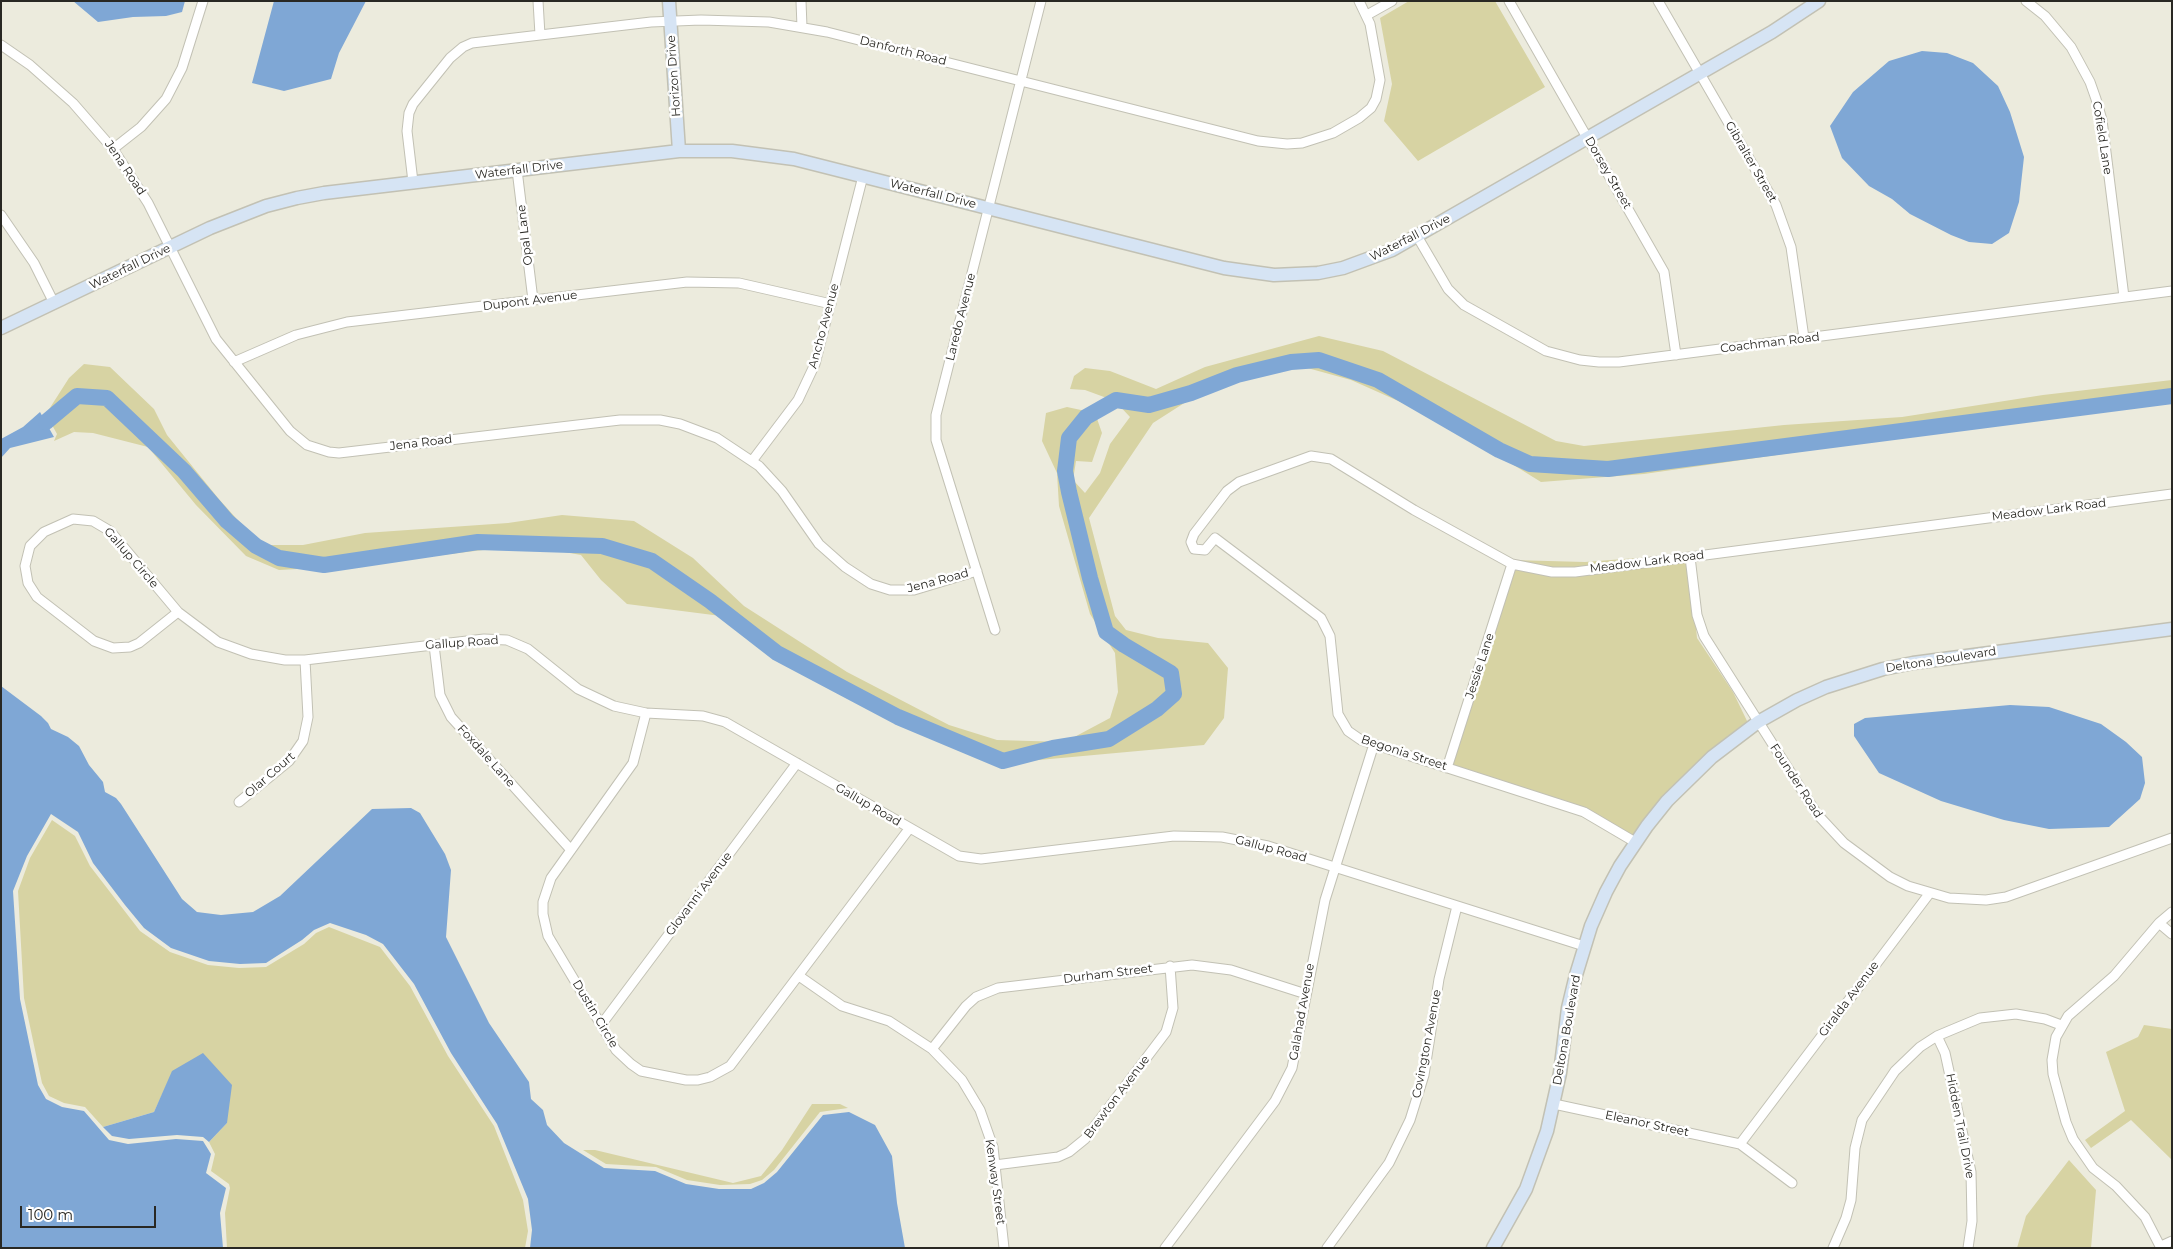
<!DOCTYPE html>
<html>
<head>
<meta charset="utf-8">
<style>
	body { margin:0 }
	#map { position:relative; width:2173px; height:1249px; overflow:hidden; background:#ecebdd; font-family:Montserrat,sans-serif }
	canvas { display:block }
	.frame { position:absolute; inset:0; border:2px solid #292823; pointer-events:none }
	.scale { position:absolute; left:20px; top:1206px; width:136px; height:22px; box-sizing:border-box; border:2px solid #292823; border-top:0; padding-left:6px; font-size:15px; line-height:18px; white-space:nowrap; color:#292823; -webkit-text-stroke:4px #fff; paint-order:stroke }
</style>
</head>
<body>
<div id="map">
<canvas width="2173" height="1249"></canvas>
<div class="frame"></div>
<div class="scale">100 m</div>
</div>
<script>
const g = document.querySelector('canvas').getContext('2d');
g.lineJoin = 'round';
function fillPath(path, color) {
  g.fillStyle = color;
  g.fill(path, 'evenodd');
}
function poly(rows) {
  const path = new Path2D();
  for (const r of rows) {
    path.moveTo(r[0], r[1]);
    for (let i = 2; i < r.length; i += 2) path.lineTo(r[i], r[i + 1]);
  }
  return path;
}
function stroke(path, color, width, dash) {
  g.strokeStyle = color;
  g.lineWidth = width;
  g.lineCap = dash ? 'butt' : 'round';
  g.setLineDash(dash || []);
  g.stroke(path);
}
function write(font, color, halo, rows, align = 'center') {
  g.font = font + ' Montserrat,sans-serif';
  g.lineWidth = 5;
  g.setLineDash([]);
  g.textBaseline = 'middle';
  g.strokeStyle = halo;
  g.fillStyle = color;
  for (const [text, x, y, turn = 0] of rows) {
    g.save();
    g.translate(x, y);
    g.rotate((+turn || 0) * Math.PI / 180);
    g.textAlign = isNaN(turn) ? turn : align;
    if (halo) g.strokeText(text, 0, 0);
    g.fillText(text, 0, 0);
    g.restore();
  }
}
fillPath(poly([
	[1409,1,1495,1,1545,87,1418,161,1384,121,1392,84,1380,18],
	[1319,336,1383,351,1556,441,1584,446,1784,425,1902,417,2043,395,2172,380,2172,401,2134,404,1644,474,1541,482,1441,420,1351,380,1293,364,1214,384,1153,423,1089,518,1115,616,1126,630,1158,638,1208,643,1228,668,1224,718,1204,745,995,764,957,750,721,616,627,604,601,580,581,555,524,545,352,566,279,570,246,556,196,505,148,447,93,433,74,432,54,441,57,434,46,414,69,378,84,364,110,367,154,409,167,435,218,498,260,545,303,545,365,533,508,523,562,515,634,521,693,558,744,606,847,672,949,725,997,740,1065,742,1110,718,1118,692,1115,653,1090,614,1059,506,1057,473,1042,441,1046,413,1067,407,1095,413,1102,433,1092,462,1076,461,1073,480,1085,493,1100,473,1110,444,1130,417,1115,401,1085,390,1070,389,1074,376,1085,368,1110,371,1156,389,1205,367],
	[1689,554,1697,638,1733,692,1748,723,1632,839,1532,790,1442,772,1511,560,1585,562],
	[52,820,75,836,90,866,140,931,170,952,208,965,239,968,266,967,304,944,316,933,329,927,380,947,410,986,448,1056,494,1126,523,1200,528,1231,525,1248,227,1248,225,1213,230,1188,229,1184,211,1171,215,1154,209,1142,227,1123,173,1071,154,1112,103,1127,85,1107,64,1103,49,1096,42,1083,24,998,18,891,30,858],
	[2144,1025,2172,1029,2172,1160,2131,1120,2091,1148,2085,1140,2125,1111,2106,1052,2138,1037],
	[812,1104,840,1104,848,1108,820,1112,774,1170,762,1180,750,1184,720,1185,687,1180,656,1167,606,1164,583,1150,595,1150,733,1183,761,1176,782,1150],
	[2069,1160,2096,1190,2091,1248,2017,1248,2026,1216]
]), '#d7d3a3');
fillPath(poly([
	[73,1,185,1,182,12,166,16,133,17,98,22],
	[274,1,366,1,339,53,331,79,284,91,252,83],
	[1922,51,1947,53,1973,63,1998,86,2010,112,2024,157,2019,202,2009,233,1992,244,1969,242,1951,235,1910,214,1892,199,1869,186,1842,158,1830,126,1853,92,1889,61],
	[40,412,54,437,10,448,1,458,1,439,23,427],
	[1,686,41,716,48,723,51,729,68,737,79,746,89,765,103,782,105,792,116,798,121,804,182,899,197,912,221,915,253,912,280,896,372,809,411,808,420,813,445,854,451,870,446,937,489,1023,529,1082,531,1099,543,1110,547,1125,564,1143,604,1168,655,1171,686,1184,719,1189,751,1189,764,1183,777,1172,823,1115,849,1112,875,1125,892,1156,897,1203,905,1248,530,1248,532,1230,528,1199,497,1124,451,1053,414,984,383,944,366,935,330,923,314,930,302,940,266,963,240,964,209,961,171,948,144,928,125,905,93,863,78,832,51,814,27,856,13,891,20,999,38,1085,46,1099,62,1107,84,1111,109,1140,128,1144,176,1139,203,1141,211,1154,206,1173,226,1188,220,1213,223,1248,1,1248],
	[2010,705,2049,707,2101,724,2126,742,2142,757,2145,783,2140,799,2109,827,2049,829,2004,820,1941,801,1879,773,1854,736,1854,724,1865,718],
	[203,1053,232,1085,227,1123,209,1142,203,1137,177,1135,129,1139,112,1136,103,1127,154,1112,172,1071]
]), '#7fa7d5');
stroke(poly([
	[46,422,77,396,107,398,184,471,227,521,256,546,279,558,324,565,478,542,602,546,652,561,710,601,777,653,898,717,1003,761,1053,748,1109,739,1157,709,1174,694,1171,673,1124,645,1106,632,1090,578,1069,492,1065,471,1069,438,1086,417,1116,400,1149,405,1191,393,1237,375,1291,362,1319,360,1378,380,1499,450,1530,464,1608,469,2172,396]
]), '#7fa7d5', 16);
const street = poly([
	[538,1,540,35],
	[801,1,802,27],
	[1509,1,1664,272,1676,355],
	[1658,1,1776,205,1791,247,1804,338],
	[2026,1,2045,16,2071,47,2090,82,2096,99,2102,120,2124,297],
	[1367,15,1392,1],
	[1,45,30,65,73,103,113,149,148,203,216,339,290,431,307,445,329,452,339,453,620,420,660,420,680,424,717,438,759,466,782,491,819,544,845,567,871,584,890,590,914,590,977,571],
	[113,149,141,127,166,99,182,68,203,1],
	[517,170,533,300],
	[413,182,407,131,409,113,413,104,450,58,463,47,472,43,651,22,701,20,769,22,827,32,1258,141,1287,144,1302,143,1333,133,1359,118,1371,108,1376,99,1380,80,1370,24,1359,1],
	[1,215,34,263,54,303],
	[1417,236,1448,289,1464,305,1546,351,1580,360,1599,362,1619,362,2172,291],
	[234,362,296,335,347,322,687,282,739,283,831,304],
	[752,461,798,400,815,364,863,176],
	[73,519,93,521,110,531,178,612,139,643,130,647,113,648,94,641,37,597,28,583,25,566,30,546,44,532,73,519],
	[1690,557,1697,615,1704,636,1817,814,1844,843,1890,877,1908,886,1949,898,1986,900,2006,897,2172,838],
	[178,612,218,642,251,654,285,660,305,660,484,639,507,640,528,649,578,689,614,706,646,713,703,716,725,722,959,856,981,859,1174,836,1222,837,1268,846,1584,946],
	[995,630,936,440,936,415,1041,1],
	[434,645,440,695,451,717,571,850],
	[646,713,633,763,551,878,543,902,543,914,548,936,616,1050,631,1064,641,1071,686,1080,698,1080,710,1077,730,1066,909,829],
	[1447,768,1512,564],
	[239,802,289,761,303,741,308,717,305,660],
	[1635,842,1584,812,1361,740,1348,731,1338,714,1330,636,1321,618,1215,538,1205,550,1194,549,1191,542,1194,534,1227,491,1239,482,1311,456,1331,459,1414,510,1512,564,1552,572,1575,572,2172,494],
	[2159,923,2172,934],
	[799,976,842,1006,889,1021,932,1049,962,1080,980,1110,993,1147,1004,1248],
	[601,1025,797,763],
	[1937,1036,1980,1018,2016,1014,2045,1019,2061,1025],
	[932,1049,966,1006,976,997,998,988,1192,965,1231,970,1306,994],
	[1554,1104,1740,1144,1792,1183],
	[1740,1144,1929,894],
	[995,1165,1058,1157,1069,1152,1085,1139,1166,1032,1173,1008,1170,966],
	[2161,1246,2172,1241],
	[1165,1248,1275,1101,1292,1068,1325,900,1374,744],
	[1327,1248,1389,1163,1410,1120,1424,1075,1439,979,1457,906],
	[1833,1248,1846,1218,1851,1200,1855,1148,1862,1120,1895,1071,1920,1047,1937,1036,1945,1053,1971,1172,1972,1221,1968,1248],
	[2161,1248,2145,1217,2116,1186,2093,1168,2073,1139,2066,1122,2053,1074,2052,1060,2056,1037,2068,1016,2114,976,2159,923,2172,912]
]);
const secondary = poly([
	[669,1,679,151],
	[1,328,210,228,266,206,297,198,324,193,679,151,732,151,794,159,1224,268,1274,275,1318,273,1343,268,1392,250,1772,32,1819,1],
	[1493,1248,1526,1189,1547,1131,1560,1073,1568,1008,1576,975,1591,926,1606,892,1620,866,1647,826,1667,801,1712,757,1758,722,1797,700,1826,687,1883,669,1913,663,2172,629]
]);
stroke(street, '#c2c1b4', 11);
stroke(secondary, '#c2c1b4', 15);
stroke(street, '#fff', 9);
stroke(secondary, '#d6e4f4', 12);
write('12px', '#292823', '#fff', [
	["Danforth Road",903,51,14],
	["Horizon Drive",674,76,-94],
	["Cofield Lane",2102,138,81],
	["Gibralter Street",1751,162,60],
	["Jena Road",125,168,56],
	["Waterfall Drive",519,170,-7],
	["Dorsey Street",1608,173,60],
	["Waterfall Drive",933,194,14],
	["Opal Lane",525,235,-97],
	["Waterfall Drive",1410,238,-27],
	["Waterfall Drive",130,267,-26],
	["Dupont Avenue",530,301,-7],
	["Laredo Avenue",961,317,-76],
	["Ancho Avenue",824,326,-75],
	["Coachman Road",1770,343,-7],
	["Jena Road",421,443,-7],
	["Meadow Lark Road",2049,510,-7],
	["Gallup Circle",131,558,49],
	["Meadow Lark Road",1647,562,-7],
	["Jena Road",938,581,-15],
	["Gallup Road",462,643,-4],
	["Deltona Boulevard",1941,660,-9],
	["Jessie Lane",1480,666,-72],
	["Begonia Street",1404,753,18],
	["Foxdale Lane",486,756,48],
	["Olar Court",270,775,-41],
	["Founder Road",1796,781,57],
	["Gallup Road",868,805,30],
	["Gallup Road",1271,849,15],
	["Glovanni Avenue",699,894,-53],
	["Durham Street",1108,974,-7],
	["Giralda Avenue",1849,999,-53],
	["Galahad Avenue",1302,1012,-80],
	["Dustin Circle",595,1014,59],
	["Deltona Boulevard",1567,1030,-80],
	["Covington Avenue",1427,1044,-79],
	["Brewton Avenue",1117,1097,-53],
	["Eleanor Street",1647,1124,12],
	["Hidden Trail Drive",1960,1126,79],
	["Kenway Street",995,1182,82]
]);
</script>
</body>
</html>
